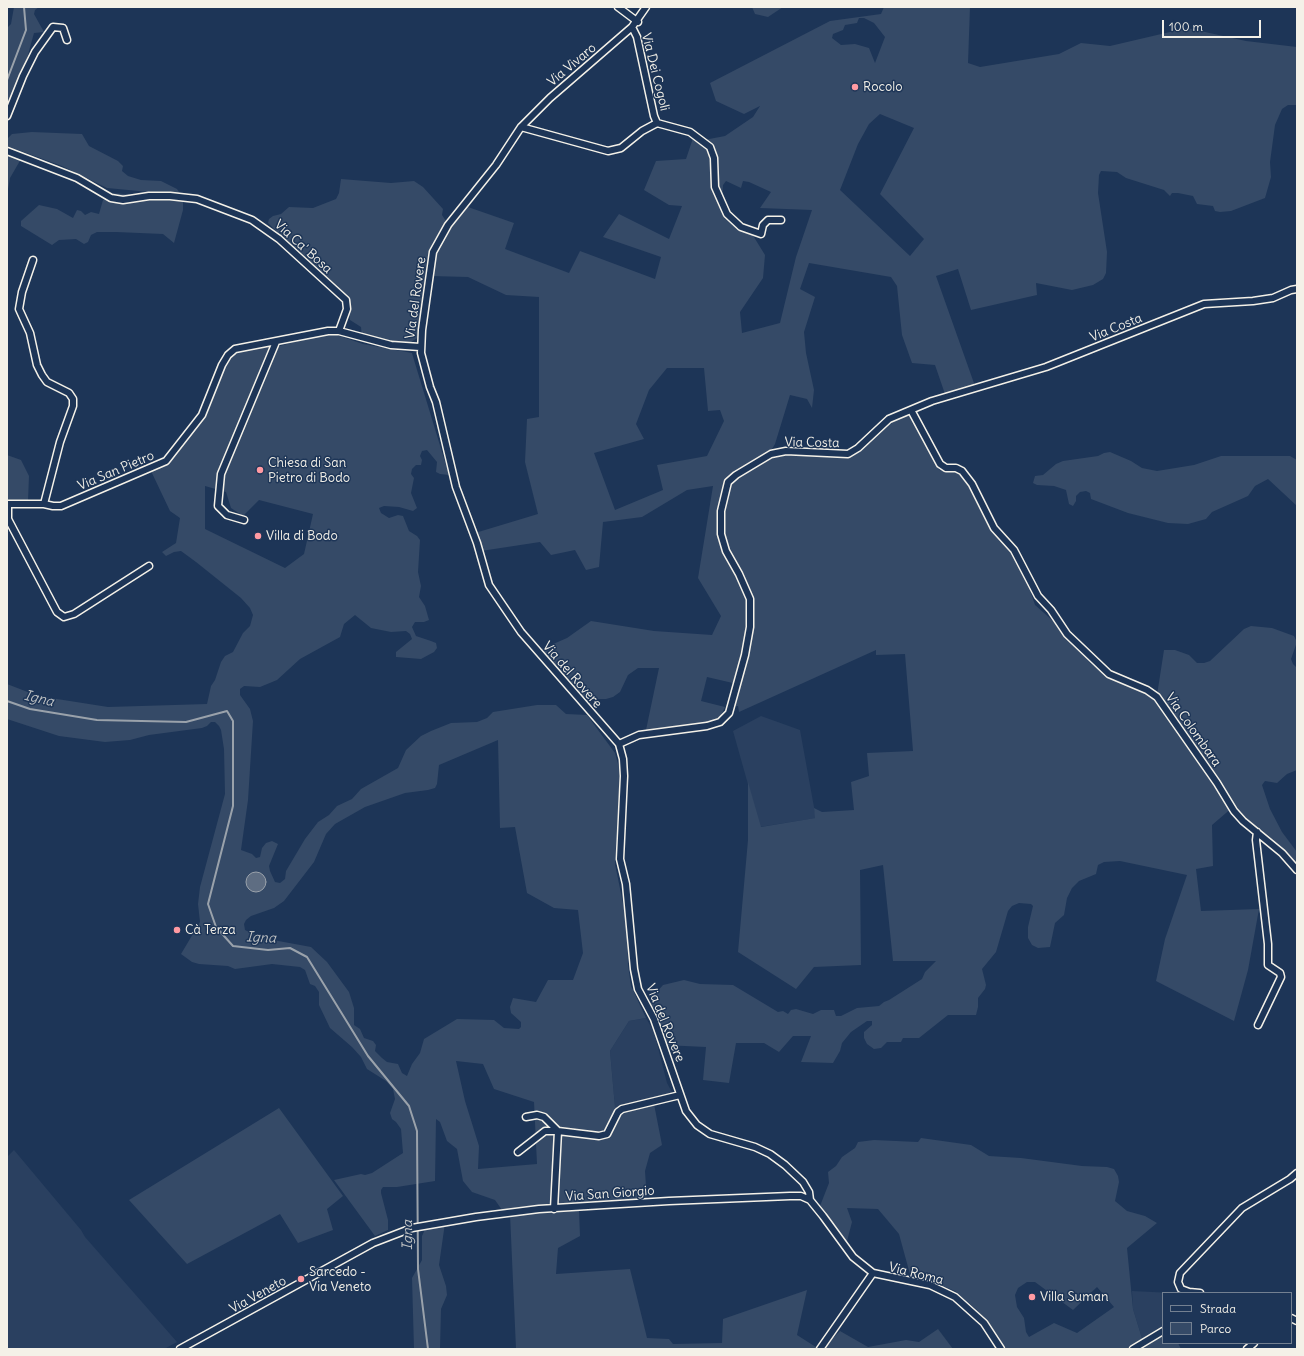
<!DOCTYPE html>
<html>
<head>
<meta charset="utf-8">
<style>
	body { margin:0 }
	#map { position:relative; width:1304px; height:1356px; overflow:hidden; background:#1d3557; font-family:Delius,sans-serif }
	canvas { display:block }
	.frame { position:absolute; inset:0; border:8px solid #f4f1e8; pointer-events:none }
	.legend { position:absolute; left:1162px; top:1292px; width:130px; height:52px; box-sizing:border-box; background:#1d3557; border:1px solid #738091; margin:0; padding:5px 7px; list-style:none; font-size:12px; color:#f4f1e8 }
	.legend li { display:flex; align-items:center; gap:8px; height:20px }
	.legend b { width:20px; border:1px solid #738091 }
	.scale { position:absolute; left:1162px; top:20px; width:99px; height:18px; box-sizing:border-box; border:2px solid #f4f1e8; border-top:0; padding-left:5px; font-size:12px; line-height:14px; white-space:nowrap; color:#f4f1e8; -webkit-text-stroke:3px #1d3557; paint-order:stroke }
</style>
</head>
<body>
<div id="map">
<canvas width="1304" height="1356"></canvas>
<div class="frame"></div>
<ul class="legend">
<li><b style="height:5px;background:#1d3557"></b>Strada</li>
<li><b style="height:11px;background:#354a67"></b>Parco</li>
</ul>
<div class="scale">100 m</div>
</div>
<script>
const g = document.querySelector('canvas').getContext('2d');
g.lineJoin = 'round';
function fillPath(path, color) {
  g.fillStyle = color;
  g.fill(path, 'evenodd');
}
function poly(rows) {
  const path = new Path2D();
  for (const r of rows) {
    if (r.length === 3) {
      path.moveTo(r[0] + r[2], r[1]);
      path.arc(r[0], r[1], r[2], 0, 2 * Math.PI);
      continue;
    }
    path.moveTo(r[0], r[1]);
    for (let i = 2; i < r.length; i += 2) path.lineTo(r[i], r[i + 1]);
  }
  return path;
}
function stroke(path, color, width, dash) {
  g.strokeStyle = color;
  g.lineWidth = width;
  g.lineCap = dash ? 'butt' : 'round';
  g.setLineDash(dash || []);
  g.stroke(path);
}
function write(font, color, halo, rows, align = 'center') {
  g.font = font + ' Delius,sans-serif';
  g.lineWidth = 3;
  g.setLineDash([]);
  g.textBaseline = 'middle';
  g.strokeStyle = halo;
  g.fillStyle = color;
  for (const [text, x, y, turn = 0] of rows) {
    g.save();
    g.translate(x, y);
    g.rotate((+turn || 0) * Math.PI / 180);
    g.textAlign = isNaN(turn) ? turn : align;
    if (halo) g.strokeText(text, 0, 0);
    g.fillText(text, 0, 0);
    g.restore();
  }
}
fillPath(poly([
	[761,716,800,730,816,818,760,827,733,731],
	[646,1018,654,1032,667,1083,673,1094,615,1107,610,1051,629,1021],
	[14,1150,81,1230,85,1237,177,1342,164,1349,7,1349,7,1157],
	[1132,1291,1173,1293,1163,1293,1163,1336,1144,1345,1133,1309]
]), '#2a4060');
fillPath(poly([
	[14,7,39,7,35,10,34,14,44,32,34,33,24,69,7,106,7,28,11,24],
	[752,7,783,7,768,17,755,14],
	[884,7,970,7,968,63,980,67,1059,54,1081,43,1110,46,1187,28,1246,41,1297,47,1297,105,1288,105,1282,109,1275,125,1270,162,1271,177,1265,198,1231,211,1220,212,1215,211,1213,206,1197,204,1193,196,1178,193,1172,193,1170,196,1164,190,1126,178,1117,172,1101,171,1099,175,1098,193,1107,252,1106,273,1103,279,1093,285,1072,290,1036,283,1037,295,971,310,958,269,936,276,975,386,945,394,935,365,912,363,902,335,897,286,891,277,809,263,800,289,815,297,804,332,806,353,814,390,812,408,807,399,790,395,775,444,769,454,770,459,790,454,808,453,836,457,845,456,888,417,888,414,916,410,939,470,960,472,969,483,985,515,1016,549,1035,605,1061,628,1091,664,1157,695,1164,650,1175,650,1189,655,1197,663,1204,663,1210,661,1244,629,1251,626,1272,628,1294,636,1297,642,1291,659,1293,664,1297,668,1297,770,1287,774,1277,783,1265,781,1262,785,1270,809,1282,832,1297,852,1297,870,1233,807,1212,825,1213,866,1196,869,1201,911,1259,909,1248,970,1234,1021,1156,981,1165,939,1187,875,1120,861,1104,862,1098,865,1096,874,1079,881,1072,888,1067,898,1064,915,1055,923,1050,947,1038,948,1032,945,1028,938,1028,927,1033,906,1031,904,1019,903,1012,906,1008,911,996,952,982,969,986,985,985,989,978,998,978,1007,976,1015,948,1015,919,1038,903,1038,901,1042,887,1042,881,1048,874,1049,867,1044,864,1038,864,1032,872,1025,872,1021,867,1021,851,1032,842,1043,840,1051,833,1063,801,1062,811,1036,793,1036,779,1052,764,1043,736,1043,729,1083,703,1080,706,1047,663,1045,649,1006,655,994,663,985,684,980,700,984,733,985,778,1012,783,1011,788,1014,791,1010,796,1009,813,1014,821,1010,834,1010,836,1016,841,1016,857,1008,879,1006,884,1002,889,1000,922,979,925,972,936,961,893,961,883,865,860,870,861,965,814,967,796,989,738,952,748,840,748,782,761,827,815,818,814,808,822,812,854,810,851,782,869,776,867,753,913,751,905,654,876,655,876,650,739,712,738,706,732,706,737,684,707,677,701,701,725,707,721,715,706,728,646,730,659,668,638,668,628,675,620,692,613,697,606,699,591,699,585,703,537,651,567,638,591,621,654,631,712,635,721,616,698,578,713,486,687,490,642,517,603,522,599,567,586,570,575,550,551,555,540,542,481,551,475,533,538,514,525,462,527,419,539,417,539,297,506,295,468,277,431,276,432,266,438,246,448,228,465,206,514,223,505,249,569,273,580,251,655,279,661,257,603,237,619,214,669,239,682,206,669,205,644,190,656,161,686,159,694,135,704,140,725,136,753,117,760,106,744,114,716,101,710,83,830,21,881,14],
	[859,18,864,18,874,23,885,37,875,63,869,48,855,44,841,45,832,38,833,34,843,30,845,25,857,23],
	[880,114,914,128,880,194,924,239,910,256,840,190,858,144,869,124],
	[726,181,741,188,743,181,749,182,771,192,760,208,812,210,796,257,780,323,742,333,740,312,763,278,765,255,749,229,726,219,724,207,722,207,723,185],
	[667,368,704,368,708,411,720,410,724,421,707,456,657,465,663,490,615,510,594,453,644,439,636,424,649,390],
	[32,132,82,134,89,146,118,161,123,166,122,171,128,176,141,180,161,181,177,189,181,195,107,188,62,166,7,146,7,139,12,134],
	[7,150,21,159,10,178,7,195],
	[341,179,391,183,414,181,423,187,443,209,442,215,446,221,432,244,426,264,419,337,411,342,401,344,362,338,361,327,350,320,347,296,341,290,322,277,268,223,269,219,273,216,281,214,289,207,313,208,336,199,339,193],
	[112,193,183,199,183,210,174,243,163,234,116,232,97,232,91,235,88,242,84,244,76,239,59,240,52,245,21,226,21,221,39,205,57,209,73,218,77,210,81,211,85,215,91,212,99,214,103,200,114,194],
	[334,334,363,344,412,353,414,360,449,475,440,474,436,472,437,462,427,450,422,451,420,456,422,460,421,465,416,465,412,469,411,474,414,478,411,493,417,508,413,511,399,507,384,506,379,508,381,513,389,518,398,515,403,516,409,531,417,536,420,540,418,572,421,586,419,597,425,606,429,620,424,622,415,622,412,627,416,636,431,641,436,643,437,648,434,652,421,659,396,657,396,652,412,639,410,634,406,631,391,632,371,628,355,615,344,624,340,637,300,659,277,680,260,687,244,686,240,689,240,695,250,709,253,721,248,800,241,850,252,854,256,858,260,857,262,848,266,843,272,841,278,844,269,866,270,871,275,882,280,883,285,879,286,871,305,839,318,822,329,815,337,806,352,799,361,789,398,768,406,750,421,736,431,731,451,723,477,722,487,718,493,712,537,705,556,705,566,714,587,715,615,753,620,771,615,864,627,923,628,965,631,986,646,1018,629,1021,610,1051,615,1107,653,1099,662,1145,650,1153,645,1171,647,1201,527,1206,502,1210,495,1200,472,1192,463,1181,457,1149,447,1141,440,1122,436,1119,435,1181,397,1187,383,1187,381,1190,381,1193,388,1220,388,1230,375,1236,334,1180,361,1174,365,1175,372,1173,403,1153,401,1129,396,1122,392,1119,390,1113,395,1099,393,1089,386,1081,367,1069,361,1057,352,1047,330,1028,319,1005,319,992,315,986,310,984,305,970,300,967,272,964,235,969,228,966,199,964,192,962,181,954,200,922,198,904,200,887,225,794,224,749,221,730,219,726,215,722,211,722,207,726,202,728,149,735,130,740,105,742,59,736,7,719,7,684,38,696,108,707,207,704,211,686,215,680,221,662,225,656,233,652,243,633,250,626,253,615,250,608,241,598,196,562,181,551,174,552,166,556,162,552,176,543,180,518,170,511,151,471,168,463,206,413,226,361,232,355,241,350,280,346,306,339],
	[205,486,226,492,231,508,243,516,259,500,313,514,304,554,285,568,205,529],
	[498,740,500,828,515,827,527,893,554,908,578,910,583,953,573,980,548,980,536,1002,513,998,510,1007,511,1013,521,1022,521,1027,519,1029,504,1028,494,1020,457,1019,424,1039,420,1053,412,1064,407,1076,402,1073,398,1064,387,1062,382,1058,375,1051,376,1045,373,1041,364,1038,360,1029,354,1025,354,1008,349,992,327,962,311,947,273,940,262,935,253,934,245,930,244,924,246,920,251,916,274,908,284,901,314,862,326,834,335,824,365,807,405,793,428,790,435,788,437,784,439,765],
	[456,1061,483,1064,494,1089,534,1102,537,1164,478,1169,479,1146,465,1101],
	[1110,452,1131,461,1142,468,1157,471,1194,465,1221,456,1290,456,1297,460,1297,506,1268,479,1255,486,1248,496,1212,512,1206,519,1188,524,1168,523,1128,513,1091,499,1090,493,1086,491,1080,492,1076,496,1076,501,1073,506,1069,504,1066,490,1054,486,1037,485,1033,483,1035,476,1043,475,1056,464,1063,461,1098,456,1104,453],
	[7,455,21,460,29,476,28,501,7,501],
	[279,1108,343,1196,327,1209,333,1230,298,1243,280,1214,187,1264,129,1200],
	[921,1138,971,1145,989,1156,1021,1158,1082,1166,1107,1167,1114,1169,1118,1176,1119,1182,1115,1201,1127,1211,1145,1216,1157,1223,1127,1248,1133,1309,1144,1345,1163,1336,1163,1343,1178,1343,1181,1349,1005,1349,977,1310,955,1291,931,1281,911,1278,899,1234,878,1209,847,1208,852,1222,846,1245,820,1206,829,1183,828,1172,836,1166,842,1157,855,1148,858,1142,874,1140,918,1142],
	[1027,1282,1035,1282,1073,1310,1097,1287,1114,1307,1077,1333,1054,1323,1029,1337,1026,1332,1024,1318,1017,1307,1015,1295,1018,1288],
	[579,1210,580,1236,558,1248,556,1274,630,1269,647,1338,669,1339,673,1344,722,1343,723,1319,807,1290,797,1335,819,1349,516,1349,510,1214],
	[445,1223,439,1265,446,1286,447,1295,441,1309,440,1349,414,1349,412,1278,422,1260,422,1236,427,1225],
	[938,1329,953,1349,822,1349,840,1331,868,1347,906,1340,919,1342]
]), '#354a67');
const water = poly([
	[256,882,10]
]);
fillPath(water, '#5e6d82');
stroke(water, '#9aa2ab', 1);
stroke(poly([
	[7,80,26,30,24,7],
	[7,701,30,709,97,720,186,722,227,711,233,721,233,806,208,904,216,927,233,946,268,950,290,948,307,957,368,1056,409,1106,417,1131,418,1269,428,1349]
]), '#9aa2ab', 2);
const minor = poly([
	[618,7,638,22],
	[646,7,632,27,550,98,521,127,496,165,448,225,433,252,422,330,421,353,430,387,436,402,456,487,477,543,489,585,521,632,619,744,623,759,624,776,620,859,626,884,634,969,638,989,654,1019,686,1111,697,1125,710,1134,755,1147,770,1154,785,1165,803,1182,809,1192,810,1200],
	[632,27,637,37,654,116,657,123,690,132,710,147,714,158,715,187,727,214,741,227,761,234,763,225,768,220,781,220],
	[7,116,23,76,35,52,53,27,63,28,67,40],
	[521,127,608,151,621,148,642,131,657,123],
	[7,151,77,178,111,198,123,200,149,196,170,196,197,199,252,220,279,239,346,300,347,309,339,331],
	[33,260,22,292,19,309,30,333,37,365,42,375,47,382,69,393,73,399,73,406,60,442,44,504],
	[911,410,940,464,946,468,956,468,962,471,972,484,994,528,1014,550,1038,596,1051,610,1067,634,1109,674,1147,690,1157,697,1217,783,1234,811,1243,821,1282,853,1297,870],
	[7,504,44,504,53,506,61,506,166,461,202,415,222,365,228,355,235,349,328,331,339,331,391,345,420,347],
	[8,504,8,519,57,612,64,617,74,614,149,566],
	[244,520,227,515,218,506,221,474,276,342],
	[619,744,639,735,707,726,720,722,729,713,745,655,750,627,750,599,739,574,726,551,721,534,721,511,728,482,736,475,771,454,786,451,848,454,858,448,889,419,932,401,1046,367,1204,304,1253,301,1273,298,1291,290,1297,289],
	[1257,832,1256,840,1268,944,1268,965,1280,973,1281,977,1258,1025],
	[526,1117,537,1115,544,1117,558,1131],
	[518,1152,545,1131,558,1131],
	[554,1209,558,1131,599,1136,607,1134,618,1112,622,1109,680,1095],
	[1200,1293,1189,1292,1181,1289,1178,1282,1180,1273,1242,1208,1290,1179,1297,1173],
	[1291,1318,1297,1321],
	[180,1349,373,1243,412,1228,476,1217,539,1209,669,1201,790,1196,801,1196,810,1200,823,1216,853,1257,873,1273,930,1285,955,1297,984,1323,1001,1349],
	[820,1349,873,1273],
	[1133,1349,1163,1331],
	[1247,1349,1254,1343]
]);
stroke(minor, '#f4f1e8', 9);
stroke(minor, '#1d3557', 6);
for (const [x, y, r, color] of [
	[855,87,4,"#ff9aa2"],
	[260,470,4,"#ff9aa2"],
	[258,536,4,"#ff9aa2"],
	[177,930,4,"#ff9aa2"],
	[301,1279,4,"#ff9aa2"],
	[1032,1297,4,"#ff9aa2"]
]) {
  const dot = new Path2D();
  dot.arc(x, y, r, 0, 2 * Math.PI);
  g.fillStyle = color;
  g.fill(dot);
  stroke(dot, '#1d3557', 1.5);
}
write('13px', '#f4f1e8', '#1d3557', [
	["Via Vivaro",572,65,-40],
	["Via Dei Cogoli",655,72,76],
	["Via Ca' Bosa",303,247,42],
	["Via del Rovere",416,298,-82],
	["Via Costa",1116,328,-22],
	["Via Costa",812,443,1],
	["Via San Pietro",116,471,-23],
	["Via del Rovere",572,675,49],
	["Via Colombara",1193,730,55],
	["Via del Rovere",665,1023,68],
	["Via San Giorgio",610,1194,-4],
	["Via Roma",916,1274,14],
	["Via Veneto",258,1295,-29]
]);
write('13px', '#f4f1e8', '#1d3557', [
	["Rocolo",863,87],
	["Chiesa di San",268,463],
	["Pietro di Bodo",268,478],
	["Villa di Bodo",266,536],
	["Cà Terza",185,930],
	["Sarcedo -",309,1272],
	["Via Veneto",309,1287],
	["Villa Suman",1040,1297]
], 'left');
write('italic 14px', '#c0c3c4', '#1d3557', [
	["Igna",39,699,13],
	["Igna",261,938,3],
	["Igna",408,1235,-90]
]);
</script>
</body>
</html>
